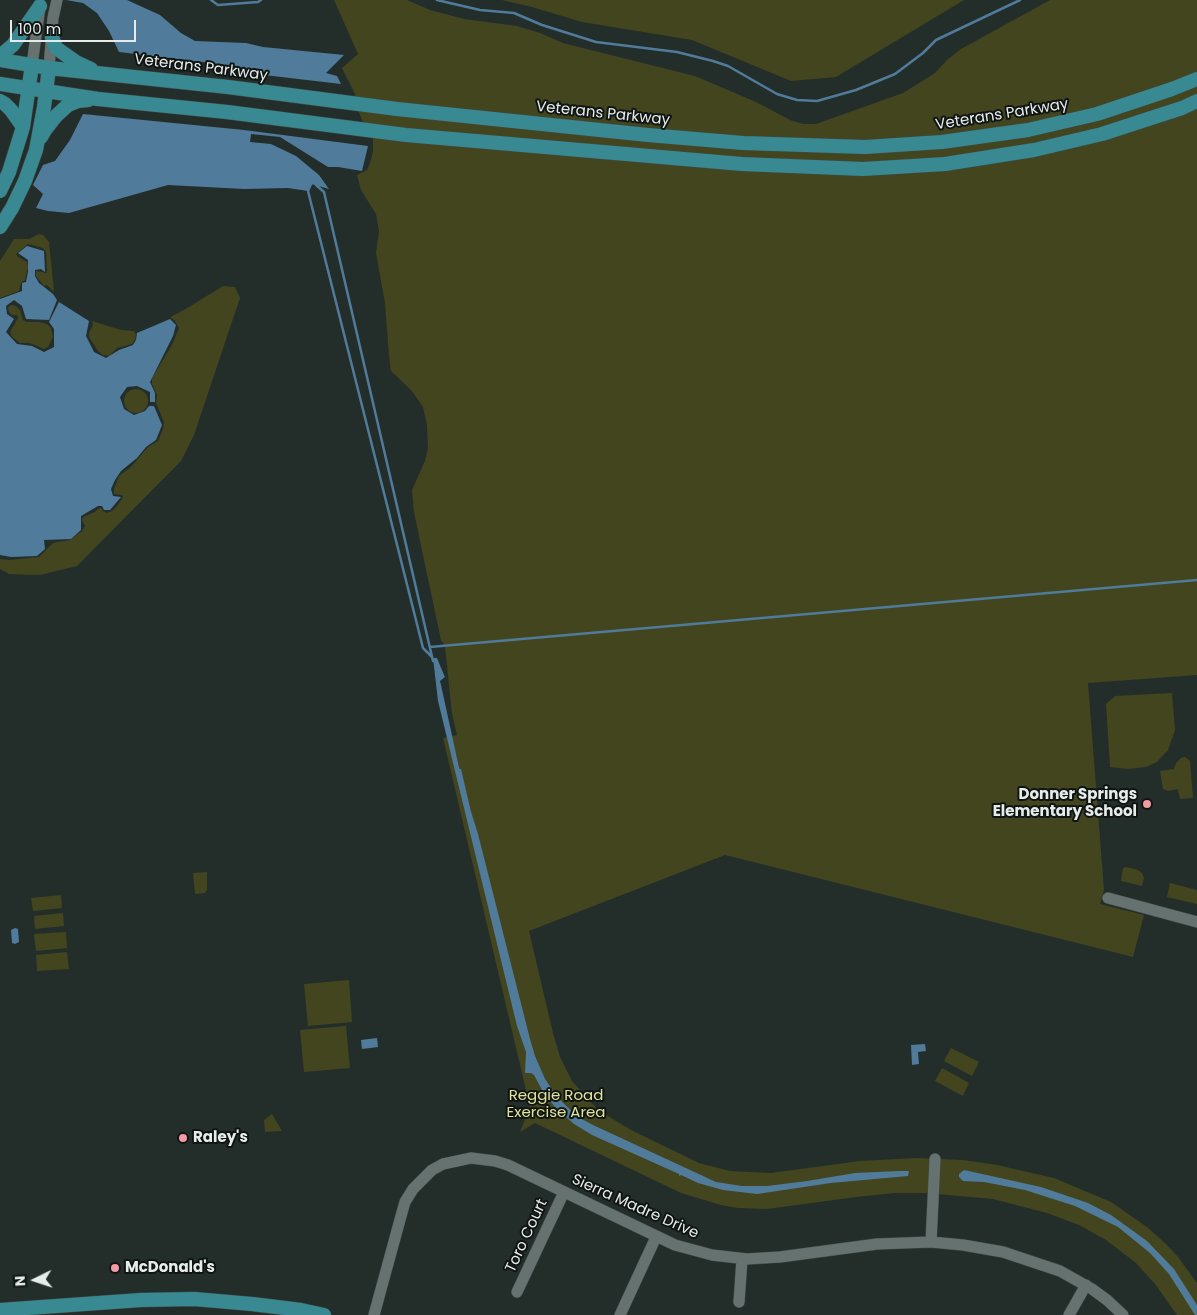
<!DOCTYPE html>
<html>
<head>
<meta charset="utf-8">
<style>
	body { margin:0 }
	#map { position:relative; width:1197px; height:1315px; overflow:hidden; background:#232e2b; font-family:Poppins,sans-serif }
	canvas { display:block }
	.north { position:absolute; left:10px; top:1255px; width:50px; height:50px; -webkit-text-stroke:4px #101514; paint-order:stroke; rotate:266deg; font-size:14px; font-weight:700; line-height:20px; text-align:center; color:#e5ecea }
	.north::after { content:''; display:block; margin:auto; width:18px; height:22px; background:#e5ecea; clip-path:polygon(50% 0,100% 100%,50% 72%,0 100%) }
	.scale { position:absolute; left:10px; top:20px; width:126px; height:22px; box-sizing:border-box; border:2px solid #e5ecea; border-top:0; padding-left:6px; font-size:15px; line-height:18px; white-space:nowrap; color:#e5ecea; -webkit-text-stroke:4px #101514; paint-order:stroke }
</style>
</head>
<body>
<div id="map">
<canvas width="1197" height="1315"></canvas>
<div class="north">N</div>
<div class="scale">100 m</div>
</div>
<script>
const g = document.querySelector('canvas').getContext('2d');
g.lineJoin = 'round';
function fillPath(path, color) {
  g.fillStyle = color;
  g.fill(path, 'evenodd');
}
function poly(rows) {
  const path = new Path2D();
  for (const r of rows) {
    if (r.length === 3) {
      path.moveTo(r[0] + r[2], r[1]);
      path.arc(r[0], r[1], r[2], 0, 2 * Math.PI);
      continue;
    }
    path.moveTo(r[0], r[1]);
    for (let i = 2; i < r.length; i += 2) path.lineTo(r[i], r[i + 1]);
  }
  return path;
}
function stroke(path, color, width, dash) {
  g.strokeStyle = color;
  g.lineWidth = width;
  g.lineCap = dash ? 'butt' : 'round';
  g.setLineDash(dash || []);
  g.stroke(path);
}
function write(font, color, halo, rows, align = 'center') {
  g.font = font + ' Poppins,sans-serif';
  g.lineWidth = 4;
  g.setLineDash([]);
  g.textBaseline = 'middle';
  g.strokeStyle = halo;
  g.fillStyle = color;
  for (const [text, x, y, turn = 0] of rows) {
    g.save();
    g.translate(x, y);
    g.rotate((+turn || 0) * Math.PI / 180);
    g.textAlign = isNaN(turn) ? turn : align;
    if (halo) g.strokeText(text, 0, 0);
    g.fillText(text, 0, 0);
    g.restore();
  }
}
fillPath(poly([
	[334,0,407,0,430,10,464,19,517,26,540,33,563,43,695,76,756,102,790,120,803,124,816,124,903,93,935,73,947,60,961,49,1050,0,1197,0,1197,675,1088,683,1104,890,1100,904,1144,915,1133,957,725,855,529,931,553,1033,560,1057,572,1081,598,1110,631,1130,699,1163,730,1171,771,1173,860,1161,916,1158,963,1160,997,1165,1054,1178,1111,1202,1147,1227,1166,1244,1178,1257,1197,1283,1197,1315,1177,1315,1155,1284,1136,1263,1106,1240,1079,1225,1047,1213,993,1199,925,1193,895,1193,856,1197,767,1209,738,1208,721,1205,681,1193,535,1123,520,1132,530,1107,443,738,457,735,452,714,445,646,441,640,424,560,414,512,412,490,425,461,428,448,427,425,423,407,412,391,391,371,389,356,385,303,376,253,379,231,376,214,361,190,357,175,367,170,370,163,373,152,373,137,363,122,357,108,355,94,342,68,358,54],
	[502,0,964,0,836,77,791,81,692,40,582,22,532,7],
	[39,234,43,235,49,242,54,292,47,285,44,286,36,276,36,271,47,273,46,252,43,248,28,244,16,254,18,257,27,262,28,267,25,280,21,283,19,291,0,298,0,261,14,239,29,239],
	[223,286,235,287,240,298,194,435,181,461,77,566,40,575,9,574,0,569,0,559,9,560,39,557,53,543,70,540,82,531,85,526,82,520,83,517,95,512,99,508,101,508,103,511,107,513,112,511,118,505,123,497,122,495,114,494,114,489,119,476,131,467,148,447,158,441,163,429,164,422,156,403,157,395,152,384,152,378,172,345,179,328,175,321,170,317,184,310],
	[11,305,16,306,20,310,23,320,27,322,39,322,47,324,51,328,53,337,48,347,44,349,30,343,20,343,12,337,10,332,18,318,17,315,12,315,9,312,8,307],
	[92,321,121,330,134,331,136,335,135,340,132,344,117,348,109,356,103,355,98,351,89,337,89,333,93,325],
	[136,401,12],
	[1172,693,1175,730,1168,750,1157,762,1146,767,1128,769,1110,767,1106,704,1115,696],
	[1185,757,1190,761,1193,798,1180,799,1178,789,1168,791,1163,789,1160,771,1174,769,1176,763,1181,758],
	[1126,867,1138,870,1142,873,1144,878,1142,886,1121,881,1123,868],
	[207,872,207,890,205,893,195,894,193,873],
	[1170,883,1197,890,1197,904,1167,897],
	[61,895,62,908,33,911,31,898],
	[63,913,64,926,35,929,34,916],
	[66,932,67,948,36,951,34,934],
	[67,952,69,969,37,971,36,955],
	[349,980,352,1022,308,1026,304,984],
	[346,1026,350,1068,304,1072,300,1030],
	[951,1048,979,1062,972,1076,944,1061],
	[942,1068,969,1083,963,1096,935,1081],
	[272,1114,282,1131,265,1132,264,1120]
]), '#43451f');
fillPath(poly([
	[66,0,127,0,160,15,181,33,195,41,246,43,263,47,344,55,326,73,337,76,341,84,230,71,220,64,119,52,109,31,97,13,83,3],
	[83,114,244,130,368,146,362,171,338,167,328,167,280,137,251,134,250,142,271,144,296,156,319,175,329,189,311,184,308,191,288,188,244,189,168,185,69,213,48,211,36,208,43,194,33,185,43,165,55,161,70,140],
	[27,246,44,251,45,272,41,269,35,270,35,276,39,283,53,294,57,300,49,320,26,319,22,306,14,300,6,306,7,314,14,319,6,332,17,344,32,346,44,352,54,347,54,329,49,322,59,302,89,321,86,336,94,352,106,358,119,350,133,345,136,340,137,333,170,319,176,325,173,336,150,382,155,393,155,402,150,402,150,392,137,386,127,387,120,397,124,409,134,415,145,411,149,406,154,406,162,425,156,440,146,447,137,458,121,471,115,480,111,489,113,496,121,497,110,510,104,510,102,506,98,506,81,516,81,530,71,539,44,540,45,549,37,556,11,557,0,555,0,299,22,291,22,283,26,282,28,272,28,260,18,253],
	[433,658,437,658,444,675,445,677,440,681,441,685,463,786,478,834,530,1039,535,1056,545,1079,558,1098,578,1117,593,1125,716,1182,742,1186,767,1186,807,1181,855,1173,899,1171,909,1171,908,1176,831,1183,757,1194,723,1190,698,1183,681,1175,679,1176,679,1174,592,1135,574,1124,554,1106,542,1090,534,1075,531,1073,525,1073,526,1052,517,1026,438,701],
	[15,928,18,929,19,942,15,944,12,943,11,930],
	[377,1038,378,1047,362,1049,361,1040],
	[925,1044,926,1051,918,1052,919,1064,912,1065,911,1045],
	[964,1170,1041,1187,1088,1203,1111,1215,1147,1241,1174,1269,1197,1305,1197,1315,1195,1315,1169,1274,1150,1253,1118,1227,1075,1206,1025,1190,984,1182,963,1181,959,1177,959,1174]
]), '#507b9a');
stroke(poly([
	[211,0,218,5,258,2,261,0],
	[437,0,480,10,514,13,542,25,596,42,677,52,713,61,728,66,777,94,797,100,817,101,856,90,895,74,923,53,936,40,1020,0],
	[311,184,308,191,423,648,432,657],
	[316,185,324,192,433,661],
	[430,647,1197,580],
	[460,770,469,809]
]), '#507b9a', 2.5);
const minor = poly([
	[32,65,40,7],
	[49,68,53,18,57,0],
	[1108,898,1197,922],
	[931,1242,935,1159],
	[517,1292,564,1192],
	[739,1302,742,1259],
	[374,1315,401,1216,405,1202,413,1189,432,1170,443,1164,471,1158,495,1161,508,1165,675,1245,712,1255,747,1259,780,1257,877,1244,931,1242,963,1245,1003,1252,1060,1271,1092,1289,1107,1300,1123,1315],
	[620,1315,656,1237],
	[1069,1315,1086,1285]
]);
const major = poly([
	[52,37,56,48,76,62,91,69],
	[0,56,13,45,40,6],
	[0,60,49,68,228,87,397,109,648,135,743,143,865,147,942,142,1028,130,1097,114,1172,89,1197,79],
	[0,84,98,99,227,112,406,135,742,164,863,169,945,164,1034,150,1102,134,1182,108,1197,101],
	[0,101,5,104,11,110,23,127],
	[41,137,45,130,56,116,68,105,78,101,88,100],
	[0,191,9,172,23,127,32,65],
	[0,227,12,208,25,181,36,150,44,107,49,68],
	[0,1310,141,1300,194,1299,252,1304,301,1310,324,1315]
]);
stroke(minor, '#404947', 12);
stroke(major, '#404947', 15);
stroke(minor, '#66726f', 11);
stroke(major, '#388992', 14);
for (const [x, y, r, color] of [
	[1147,804,5,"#f49aa2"],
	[183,1138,5,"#f49aa2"],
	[115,1268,5,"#f49aa2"]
]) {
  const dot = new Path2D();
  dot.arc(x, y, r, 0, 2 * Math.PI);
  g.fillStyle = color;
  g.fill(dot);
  stroke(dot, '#101514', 2);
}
write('15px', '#e5ecea', '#101514', [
	["Veterans Parkway",201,68,7],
	["Veterans Parkway",603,114,6],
	["Veterans Parkway",1002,115,-9],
	["Sierra Madre Drive",635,1207,24],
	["Toro Court",527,1236,-65]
]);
write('bold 15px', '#e5ecea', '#101514', [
	["Donner Springs",1137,795,"right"],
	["Elementary School",1137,812,"right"],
	["Raley's",193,1138],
	["McDonald's",125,1268]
], 'left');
write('15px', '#e0e599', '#101514', [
	["Reggie Road",556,1096],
	["Exercise Area",556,1113]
]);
</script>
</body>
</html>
